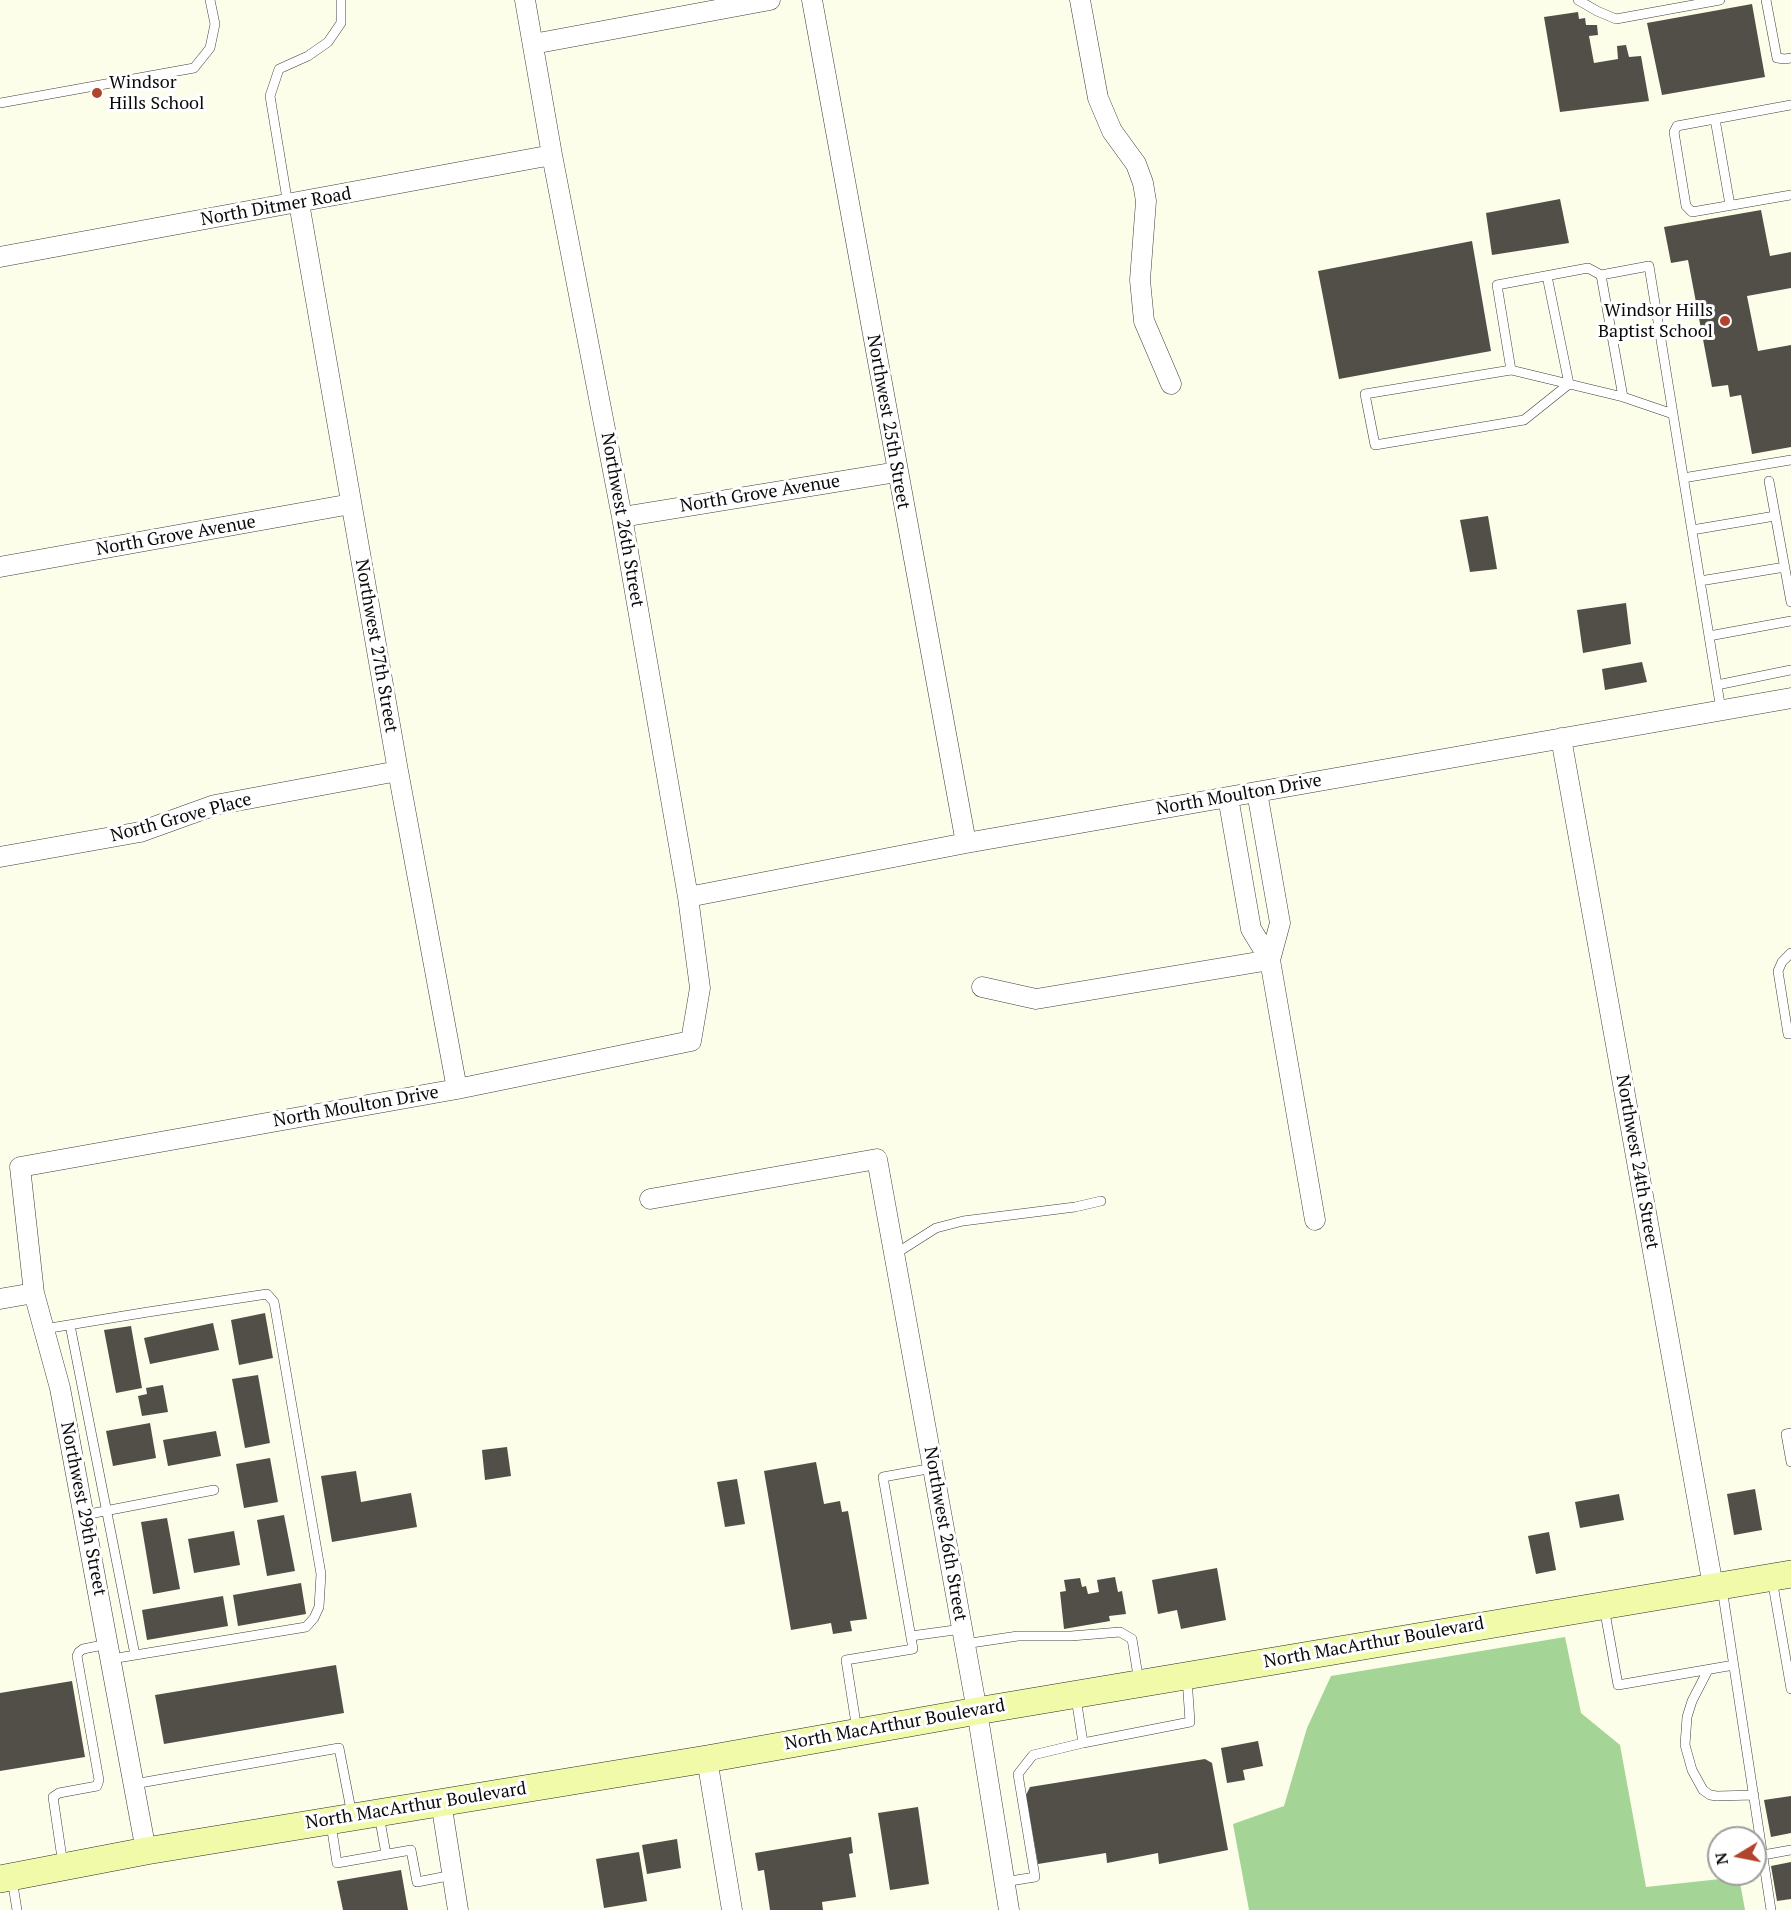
<!DOCTYPE html>
<html>
<head>
<meta charset="utf-8">
<style>
	body { margin:0 }
	#map { position:relative; width:1791px; height:1910px; overflow:hidden; background:#fdfee9; font-family:"PT Serif",serif }
	canvas { display:block }
	.north { position:absolute; left:1707px; top:1826px; width:60px; height:60px; box-sizing:border-box; background:#fff; border:2px solid #9d9d9d; border-radius:50%; rotate:260deg; font-size:16px; font-weight:700; line-height:24px; text-align:center; color:#0a0a0a }
	.north::after { content:''; display:block; margin:auto; width:21px; height:27px; background:#b1442c; clip-path:polygon(50% 0,100% 100%,50% 72%,0 100%) }
</style>
</head>
<body>
<div id="map">
<canvas width="1791" height="1910"></canvas>
<div class="north">N</div>
</div>
<script>
const g = document.querySelector('canvas').getContext('2d');
g.lineJoin = 'round';
function fillPath(path, color) {
  g.fillStyle = color;
  g.fill(path, 'evenodd');
}
function poly(rows) {
  const path = new Path2D();
  for (const r of rows) {
    path.moveTo(r[0], r[1]);
    for (let i = 2; i < r.length; i += 2) path.lineTo(r[i], r[i + 1]);
  }
  return path;
}
function stroke(path, color, width, dash) {
  g.strokeStyle = color;
  g.lineWidth = width;
  g.lineCap = dash ? 'butt' : 'round';
  g.setLineDash(dash || []);
  g.stroke(path);
}
function write(font, color, halo, rows, align = 'center') {
  g.font = font + ' "PT Serif",serif';
  g.lineWidth = 6;
  g.setLineDash([]);
  g.textBaseline = 'middle';
  g.strokeStyle = halo;
  g.fillStyle = color;
  for (const [text, x, y, turn = 0] of rows) {
    g.save();
    g.translate(x, y);
    g.rotate((+turn || 0) * Math.PI / 180);
    g.textAlign = isNaN(turn) ? turn : align;
    if (halo) g.strokeText(text, 0, 0);
    g.fillText(text, 0, 0);
    g.restore();
  }
}
fillPath(poly([
	[1565,1637,1581,1713,1620,1745,1646,1887,1739,1877,1745,1910,1249,1910,1233,1824,1284,1806,1307,1728,1331,1676]
]), '#a4d596');
fillPath(poly([
	[1752,4,1765,77,1662,95,1647,23],
	[1578,12,1579,19,1585,18,1586,25,1597,25,1598,35,1589,36,1594,63,1618,59,1617,46,1626,45,1629,57,1641,56,1649,101,1560,112,1544,17],
	[1560,199,1569,243,1492,255,1486,213],
	[1761,210,1770,256,1791,252,1791,288,1747,296,1758,351,1791,345,1791,447,1752,454,1741,395,1730,397,1728,385,1712,387,1688,260,1671,263,1664,227],
	[1472,241,1491,351,1339,379,1318,271],
	[1488,516,1497,569,1470,572,1460,520],
	[1626,603,1631,644,1583,653,1577,610],
	[1642,662,1647,682,1605,690,1602,669],
	[265,1313,273,1358,239,1365,231,1320],
	[213,1323,219,1350,150,1364,144,1338],
	[131,1326,142,1388,116,1393,104,1330],
	[258,1375,270,1443,245,1448,232,1379],
	[163,1385,168,1412,142,1416,138,1396,147,1394,146,1388],
	[150,1423,156,1458,113,1466,106,1431],
	[216,1431,221,1456,168,1466,163,1440],
	[507,1447,511,1476,485,1480,482,1450],
	[270,1458,278,1502,244,1508,236,1464],
	[816,1462,824,1504,840,1501,842,1512,848,1511,867,1619,850,1621,852,1631,833,1634,831,1623,791,1630,764,1471],
	[356,1471,361,1502,411,1493,417,1527,332,1542,321,1476],
	[737,1479,745,1524,725,1527,717,1482],
	[1755,1489,1762,1530,1734,1535,1727,1494],
	[1619,1494,1624,1520,1580,1528,1575,1502],
	[284,1515,295,1571,267,1576,257,1520],
	[167,1518,180,1589,153,1594,141,1522],
	[234,1531,240,1565,194,1573,188,1539],
	[1549,1532,1556,1570,1536,1574,1528,1536],
	[1217,1568,1226,1620,1181,1629,1177,1610,1158,1614,1152,1580],
	[1115,1577,1118,1592,1122,1591,1126,1614,1109,1616,1110,1621,1064,1629,1060,1592,1066,1591,1064,1580,1080,1578,1082,1587,1086,1586,1088,1594,1099,1592,1097,1580],
	[301,1583,306,1614,238,1626,233,1595],
	[223,1596,228,1626,147,1640,142,1610],
	[336,1665,344,1713,164,1744,155,1695],
	[72,1681,85,1757,0,1771,0,1693],
	[1258,1741,1263,1766,1243,1770,1245,1780,1227,1783,1221,1748],
	[1205,1759,1212,1763,1228,1850,1159,1864,1158,1853,1107,1863,1106,1853,1038,1864,1026,1795,1030,1787],
	[1791,1796,1791,1833,1771,1837,1764,1800],
	[918,1807,929,1884,890,1890,878,1813],
	[851,1837,853,1853,849,1854,856,1897,822,1902,823,1910,770,1910,764,1870,758,1871,755,1853],
	[677,1839,681,1868,647,1874,642,1845],
	[639,1852,647,1901,604,1908,596,1859],
	[1791,1862,1791,1899,1777,1901,1771,1866],
	[401,1870,408,1910,343,1910,337,1881]
]), '#524e48');
const lane = poly([
	[1578,0,1597,11,1616,19,1720,0],
	[1766,0,1777,58,1785,59,1791,58],
	[0,103,194,68,210,48,215,24,210,0],
	[1791,105,1677,126,1674,132,1686,206,1692,212,1791,195],
	[1715,119,1730,205],
	[288,205,270,96,279,69,308,56,328,42,341,23,341,0],
	[1601,275,1588,268,1497,285,1511,370,1623,397],
	[1511,370,1365,394,1375,445,1524,420,1569,384,1547,276],
	[1673,414,1623,397,1601,275,1649,266,1721,710],
	[1683,478,1791,460],
	[1769,481,1791,602],
	[1692,530,1775,516],
	[1700,581,1785,567],
	[1709,636,1791,621],
	[1717,685,1791,670],
	[1791,953,1782,962,1778,971,1788,1034,1791,1034],
	[895,1254,936,1228,963,1221,1075,1207,1101,1201],
	[70,1325,135,1655],
	[44,1329,148,1312,267,1294,274,1302,321,1574,319,1607,314,1618,306,1627,111,1659],
	[1791,1433,1786,1434,1791,1462],
	[84,1515,214,1490],
	[1772,1579,1791,1689],
	[1722,1588,1771,1910],
	[1604,1607,1618,1685,1734,1665],
	[911,1636,962,1629],
	[964,1644,1018,1636,1071,1636,1120,1632,1132,1639,1139,1682],
	[1708,1670,1692,1701,1687,1717,1685,1745,1692,1770,1703,1790,1710,1795,1717,1796,1754,1795],
	[1076,1698,1083,1743,1190,1722,1187,1678],
	[857,1730,846,1660,913,1649,883,1477,933,1468],
	[134,1784,339,1748,352,1815],
	[379,1815,386,1854],
	[331,1824,337,1863,411,1850,417,1882,453,1875],
	[1763,1855,1791,1850],
	[63,1865,53,1797,59,1793,97,1786,99,1780,77,1656,79,1652,83,1649,108,1644],
	[12,1879,17,1910],
	[1004,1882,1035,1877,1018,1774,1033,1755,1083,1743]
]);
const street = poly([
	[812,0,966,843],
	[1080,0,1098,98,1112,131,1136,164,1143,183,1146,201,1140,280,1144,321,1171,384],
	[533,44,770,0],
	[299,203,398,771,457,1089],
	[0,257,552,155],
	[622,517,897,472],
	[0,567,351,504],
	[1561,738,1713,1586],
	[1257,792,1280,923,1270,960],
	[1228,797,1251,929,1270,960,1315,1220],
	[0,857,140,832,215,805,398,771],
	[688,897,966,843,1791,698],
	[982,987,1036,999,1270,960],
	[650,1199,877,1159,977,1711,1009,1910],
	[0,1299,34,1293],
	[707,1759,732,1910],
	[441,1802,458,1910],
	[146,1851,60,1388,34,1293,20,1167,457,1089,691,1041,700,988,688,897,622,517,552,155,525,0]
]);
const secondary = poly([
	[0,1879,146,1851,707,1759,977,1711,1791,1574]
]);
stroke(lane, '#3d3d3d', 10);
stroke(street, '#3d3d3d', 21);
stroke(secondary, '#2c2c2c', 28);
stroke(lane, '#fff', 9);
stroke(street, '#fff', 20);
stroke(secondary, '#f1faa8', 27);
for (const [x, y, r, color] of [
	[97,93,6,"#b1442c"],
	[1725,321,6,"#b1442c"]
]) {
  const dot = new Path2D();
  dot.arc(x, y, r, 0, 2 * Math.PI);
  g.fillStyle = color;
  g.fill(dot);
  stroke(dot, '#fff', 2);
}
write('18px', '#0a0a0a', '#fff', [
	["Windsor",109,83],
	["Hills School",109,104],
	["Windsor Hills",1713,311,"right"],
	["Baptist School",1713,332,"right"]
], 'left');
write('18px', '#0a0a0a', '#fff', [
	["North Ditmer Road",276,207,-10],
	["Northwest 25th Street",888,422,80],
	["North Grove Avenue",760,494,-9],
	["Northwest 26th Street",622,520,80],
	["North Grove Avenue",176,536,-10],
	["Northwest 27th Street",376,646,80],
	["North Moulton Drive",1239,795,-10],
	["North Grove Place",181,818,-15],
	["North Moulton Drive",356,1107,-10],
	["Northwest 24th Street",1637,1162,80],
	["Northwest 29th Street",83,1509,79],
	["Northwest 26th Street",945,1534,80],
	["North MacArthur Boulevard",1374,1643,-10],
	["North MacArthur Boulevard",895,1725,-10],
	["North MacArthur Boulevard",416,1806,-9]
]);
</script>
</body>
</html>
